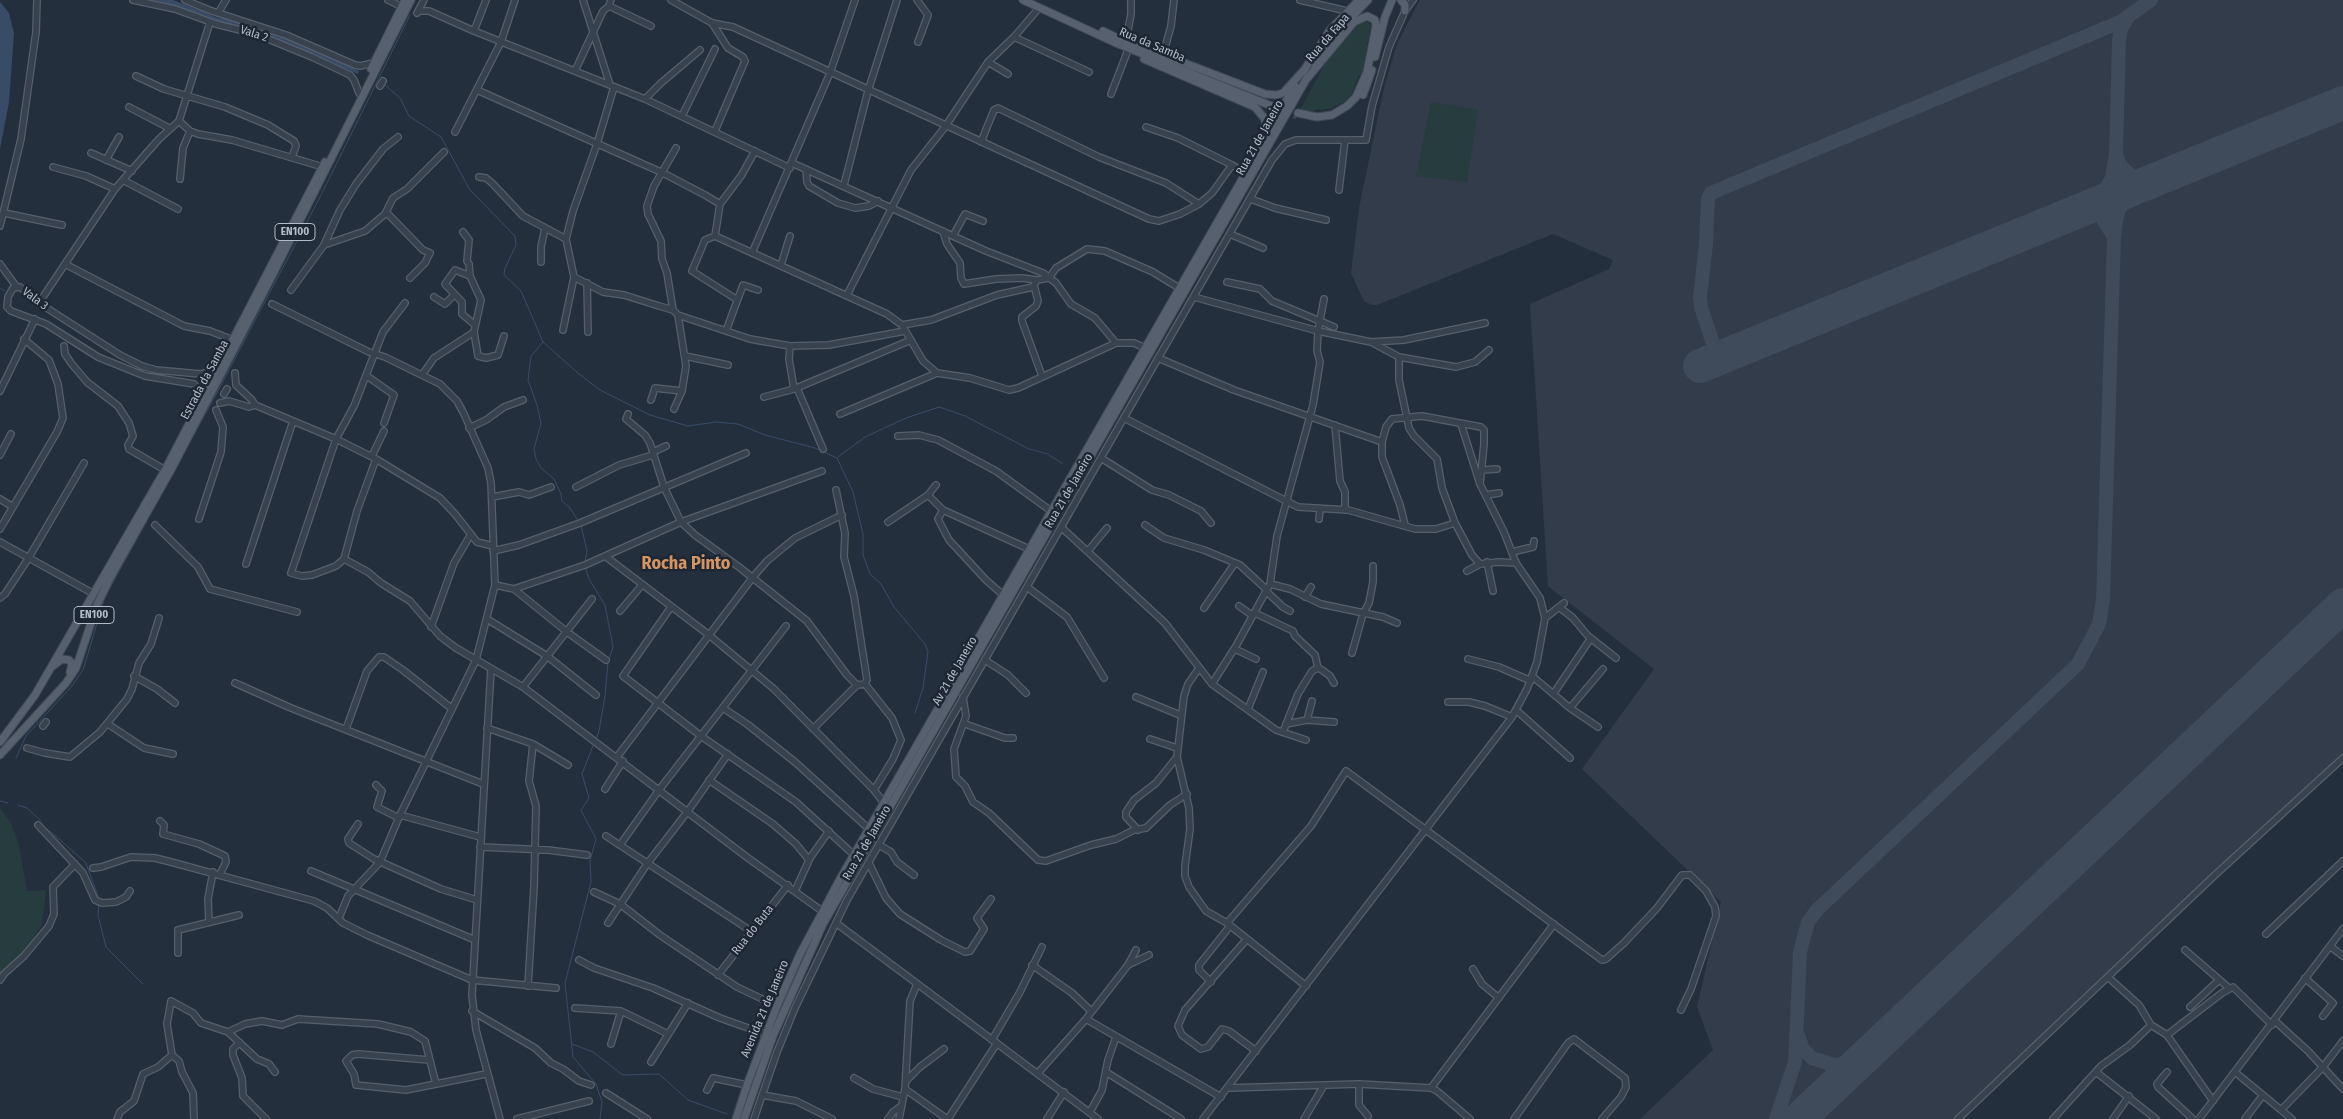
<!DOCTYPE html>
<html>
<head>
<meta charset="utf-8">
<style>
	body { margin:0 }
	canvas { display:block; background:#242f3e }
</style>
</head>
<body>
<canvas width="2343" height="1119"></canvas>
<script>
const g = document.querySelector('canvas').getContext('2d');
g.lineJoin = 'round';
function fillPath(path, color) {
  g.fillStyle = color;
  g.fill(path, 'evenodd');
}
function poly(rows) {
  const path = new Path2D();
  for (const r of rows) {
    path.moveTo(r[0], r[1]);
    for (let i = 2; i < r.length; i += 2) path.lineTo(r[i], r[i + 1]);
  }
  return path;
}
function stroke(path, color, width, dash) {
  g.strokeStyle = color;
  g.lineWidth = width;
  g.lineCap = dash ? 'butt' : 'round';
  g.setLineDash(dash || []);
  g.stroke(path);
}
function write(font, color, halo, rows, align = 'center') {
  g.font = font + ' "Fira Sans Condensed",sans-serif';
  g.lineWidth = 5;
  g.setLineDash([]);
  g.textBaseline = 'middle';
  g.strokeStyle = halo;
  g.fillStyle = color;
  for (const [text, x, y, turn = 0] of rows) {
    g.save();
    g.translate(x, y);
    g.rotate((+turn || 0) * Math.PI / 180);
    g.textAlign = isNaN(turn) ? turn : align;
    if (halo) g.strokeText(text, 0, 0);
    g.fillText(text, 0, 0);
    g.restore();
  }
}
fillPath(poly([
	[1420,0,2343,0,2343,754,1954,1119,1640,1119,1713,1050,1697,1007,1721,902,1582,769,1654,669,1548,586,1530,304,1609,269,1613,260,1553,234,1377,305,1372,305,1364,301,1351,273,1359,208,1384,88,1397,44]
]), '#323c4b');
fillPath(poly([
	[1363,20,1367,21,1371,26,1370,30,1362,75,1359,75,1352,93,1344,102,1332,108,1299,112,1327,60],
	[1431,102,1478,110,1467,182,1416,176],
	[0,808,11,823,19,845,27,891,46,890,42,924,29,945,0,977]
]), '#263c3f');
fillPath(poly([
	[142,0,173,0,218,18,229,19,290,39,359,71,358,74,288,43,217,23,157,1],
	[0,2,9,13,14,33,9,102,0,149]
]), '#394c67');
stroke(poly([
	[385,85,400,98,409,116,441,137,470,190,515,236,516,245,505,268,504,275,521,291,543,342,579,374,600,390,650,415,688,426,716,422,738,424,765,435,815,448,837,458,853,492,863,534,863,555,870,574,881,584,894,607,925,644,928,652,923,688,915,713],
	[0,288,5,291],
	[543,342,531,356,528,380,537,405,541,423,534,449,536,459,541,468,554,479,561,494,562,501,570,508,579,522],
	[838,457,865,437,906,418,939,407,965,416,1029,449,1048,454,1063,464],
	[581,525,587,551,585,563],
	[585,567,589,579,605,605,613,647,608,662,605,696,599,731,596,740],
	[594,743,582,774,589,798,581,810,596,839,590,861,591,882,565,983,573,1057,596,1084,602,1102,600,1119],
	[16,758,26,736,71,687,83,670,104,600,112,584,220,387,319,199,410,15],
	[0,801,8,803],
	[18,805,27,808,41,821],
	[50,831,86,863,99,899],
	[99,903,98,915,106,947,143,984],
	[572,1044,593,1052,623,1075,659,1074,688,1100,727,1114]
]), '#394c67', 1);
stroke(poly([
	[2116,155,2120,165,2131,176,2150,179,2157,178],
	[2082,210,2097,201,2103,194,2112,178,2116,154,2119,40,2121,29,2128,17],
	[2082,210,2091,210,2100,214,2114,237],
	[1718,359,1701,307,1700,297,1706,244,1708,199,1711,193,2120,22,2151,0],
	[1798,1035,1803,1049,1812,1058,1834,1065,1858,1063],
	[1776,1119,1795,1062,1800,952,1808,922,1817,910,2078,664,2099,624,2103,600,2114,237,2116,221,2119,209,2131,194,2160,177]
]), '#3f4a5a', 14);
stroke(poly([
	[1700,366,2343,103],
	[1799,1119,2343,605]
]), '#3f4a5a', 34);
stroke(poly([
	[1284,111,1297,116]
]), '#3a4453', 7, [7, 3.5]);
const minor = poly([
	[133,0,175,9,216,24,256,34,312,57,350,75,354,80,359,93],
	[185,0,209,10,286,35,355,65,360,66,373,63],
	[388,0,402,7],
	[583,0,610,85],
	[671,0,712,23,733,27,1149,219,1159,221,1180,214,1199,204,1212,193,1232,165,1245,173],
	[917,0,928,15,918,42],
	[1300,0,1347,11],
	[609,6,651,26],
	[218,13,226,0],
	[417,13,420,11,429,11,474,31,645,99,790,168],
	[417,13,424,0],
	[712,23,728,48,743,57,745,61,715,131],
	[474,31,486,0],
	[1014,37,1089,72],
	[1126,41,1131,14,1131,0],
	[1163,55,1171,26,1174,0],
	[988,62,1008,74],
	[575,71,603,11,609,6,611,0],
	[136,76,164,89,225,107,268,125,294,141,296,146,292,157],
	[380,86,383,81],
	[477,90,663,173,705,195,720,204,715,236,887,314,902,325,923,361,937,373,970,378,1009,390,1018,388,1116,343,1134,343,1145,348],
	[1111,94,1128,50],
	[645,99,661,83,700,50],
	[129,107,169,128],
	[682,116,715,49],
	[179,121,190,131,198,134,232,140,323,167],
	[1146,127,1178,138,1232,165],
	[455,132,501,42,515,0],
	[981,142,994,110,998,108,1099,157,1166,183,1199,204],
	[91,153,132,171],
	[106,160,119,137],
	[792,163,986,251,1043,273,1056,283,1071,304,1095,318,1116,343],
	[53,167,86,176,115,189],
	[806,169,807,182,809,186,838,203,855,208,869,206,878,201],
	[479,177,486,178,492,183,523,216,566,239],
	[180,179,183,148,190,131],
	[123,180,178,209],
	[844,185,868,91,897,0],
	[1339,190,1345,140],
	[1251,199,1275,208,1326,220],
	[720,204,741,176,755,151],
	[4,213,62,225],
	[385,214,393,198,407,189,444,152],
	[0,226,21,139,36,32,37,0],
	[943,231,947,244,960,263,961,278,964,284,996,279,1022,278,1037,280],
	[463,232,469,240,467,261,469,264,470,276,481,300,474,332,478,356,486,358,498,355,504,336],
	[1230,234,1263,248],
	[715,236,705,240,692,271,736,299],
	[953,236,965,214,983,221],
	[324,245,365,231,385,214,388,214,423,250,430,253,425,263,410,278],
	[752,253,830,73,855,0],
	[541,262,541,247,545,228],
	[0,264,16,286],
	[65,264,184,326,210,331,233,340],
	[781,265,790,236],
	[470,276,455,270,445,284,462,302,462,314,475,325],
	[574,277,603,292,624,295,659,306,673,310,678,315,750,339,790,346,829,345,905,331],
	[1227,282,1260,289,1272,301,1334,327],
	[587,283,588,332],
	[1034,285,1038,301,1036,306,1022,317,1022,321,1042,376],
	[291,290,324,245,340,210,356,184,383,149,398,137],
	[847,295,911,170,945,127,988,62,1014,37,1039,8],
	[434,297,445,304,454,295],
	[1194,297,1318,331,1371,342,1404,340,1485,323],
	[39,303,115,189,159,139,179,121,210,22],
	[272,304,369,352,385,357,440,384,457,401,464,414,488,468,491,483,495,585,476,660,400,815,380,862,348,896,339,918],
	[673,310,667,273,662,259,661,241,648,214,647,206,654,186,676,148],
	[902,325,931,320,997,295,1033,287,1037,280,1049,278,1056,268,1087,249,1105,251,1153,272,1179,288],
	[563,330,574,277,566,239,573,211,597,144,614,87],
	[726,331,743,285,758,290],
	[1373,343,1399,357,1456,367,1475,362,1489,350],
	[64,346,65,354,71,363,87,382,118,406,129,423,133,436,128,445,129,449,165,470],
	[790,346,789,359,794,389],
	[685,356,728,365],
	[1399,357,1399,380,1409,428,1414,436,1437,459,1442,488,1455,523,1472,555,1480,564,1499,562,1516,563,1540,598,1545,618],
	[1158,358,1234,390,1382,442],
	[235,373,236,385,252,400,255,405],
	[422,375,434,358,474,332],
	[367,376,394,395,384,423],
	[797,388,823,449],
	[0,391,35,319],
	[224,394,227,389],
	[204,396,194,384,145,376,98,357,46,324,11,311,7,307,8,297,13,288,20,287,39,303,120,355,142,366,156,370,201,374,209,372,219,365],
	[764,397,794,389,911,340],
	[651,400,655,388,682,391],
	[220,403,229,401,249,407,255,405,336,439,376,459,440,498,455,514,477,542,493,546],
	[674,409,682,391,686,366,678,315],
	[628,414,626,419,645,435,650,443,664,487,681,522,695,535,739,567,807,621,847,675,857,685,865,684,892,718,901,740,893,759,874,790],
	[840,414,937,373],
	[1124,418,1298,507,1348,510,1415,529,1436,529,1455,523],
	[1461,424,1480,484,1504,532,1516,563],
	[1335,425,1340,481,1345,492,1345,510],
	[469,428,486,420,504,407,523,400],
	[898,436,919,435,938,440,996,471,1051,511],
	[653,452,666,446],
	[0,455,11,434],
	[372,456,384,431],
	[1101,458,1152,490,1169,495,1201,511,1211,523],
	[376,459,357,511,344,559,368,572,381,583,410,601,440,636,456,648,523,687,748,858,822,911],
	[1482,470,1497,469],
	[576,487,619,465,653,455],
	[836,490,845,533,844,557,854,596,867,680,865,684],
	[928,495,943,510,938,519,949,540,986,580,1003,595],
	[1486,495,1499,493],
	[492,497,519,492,529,495,551,487],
	[0,499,13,507],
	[943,510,1029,549],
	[199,519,221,452,223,427,216,410],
	[1319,519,1320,509],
	[888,522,928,495,936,485],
	[155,525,198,567,210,589,297,612],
	[1145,525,1164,538,1204,550,1240,565,1267,590],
	[1405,525,1400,505,1382,457,1382,442,1386,427,1392,419,1422,416,1481,427,1484,430,1484,444,1480,484],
	[1061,527,1165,623,1212,684,1276,730,1306,740],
	[0,529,57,432,63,418,58,384,49,360,24,339],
	[0,542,94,594],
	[493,551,519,545,580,523,746,453],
	[1088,551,1107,528],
	[1512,552,1533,547,1534,541],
	[605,556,709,635,774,689,874,790,884,803],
	[344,559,336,566,312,575,302,576,291,573,336,439,354,406,383,332,405,303],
	[1487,562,1493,591],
	[246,564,293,421],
	[1467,571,1480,564],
	[1270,584,1290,589,1321,604,1383,617,1397,623],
	[495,585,514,589,585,565,681,522,822,471],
	[1027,587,1067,617,1104,678],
	[514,589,567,632,606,660],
	[1266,591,1283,607,1290,611],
	[1305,597,1311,587],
	[0,598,5,594,28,559,84,463],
	[1239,606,1253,616],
	[671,607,623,676,701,736,796,802,854,855],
	[1559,607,1573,618,1588,636,1616,658],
	[1204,608,1235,563],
	[620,611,642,585],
	[1255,613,1293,631,1295,636,1315,655,1318,668],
	[487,619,547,656,596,695],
	[431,627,454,563,471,534],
	[1235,649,1256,659],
	[1352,653,1363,614,1369,603,1373,582,1373,566],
	[1468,659,1499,667,1531,681],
	[985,660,1008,675,1026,693],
	[1199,668,1188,684,1184,696,1177,757,1189,808,1190,829,1185,866,1185,876,1189,887,1206,911,1227,923,1306,986],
	[491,669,472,995,476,1030,500,1119],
	[134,676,157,689,175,703],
	[1532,676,1570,708,1598,727],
	[235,683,291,708,483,784],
	[1212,684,1236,646,1270,584,1277,536,1313,405,1320,362,1317,351,1318,331,1324,299],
	[523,687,592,599],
	[1554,693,1591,638],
	[963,697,966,716,954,749,956,777,965,786,973,802,989,813,1038,860,1046,861,1091,845,1116,839,1134,830,1146,828,1170,805,1187,794],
	[1136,697,1180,715],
	[1448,702,1469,702,1485,706,1512,717],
	[723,708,747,724,795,762,869,829],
	[1570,708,1603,669],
	[1248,709,1263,672],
	[1516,710,1570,758],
	[1307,720,1312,701],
	[108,724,144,748,173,754],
	[965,724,1005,738,1013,738],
	[1286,724,1307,720,1334,722],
	[43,726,46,722],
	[487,728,533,744,568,765],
	[346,729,367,671,379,657,384,657,403,670,451,708],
	[813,729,857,685],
	[1283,732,1298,694,1312,671,1318,668,1322,670,1330,676,1334,683],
	[1150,739,1177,748],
	[27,748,45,753,70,757,100,732,127,699,132,689,139,663,151,644,159,618],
	[617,757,753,577,767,561,795,538,842,515],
	[709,780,773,824,796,844,809,860],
	[376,785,382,791,377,807,399,818],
	[605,789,623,761],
	[400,815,480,837],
	[160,821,164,825,163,834,199,844,225,856,226,862,220,874],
	[358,824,348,839,349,843,374,859,441,889,477,900],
	[38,825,83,873,95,900,102,903,116,902,126,897,130,891],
	[1138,830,1126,817,1126,812,1134,800,1156,783,1177,757],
	[606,836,751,931],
	[620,845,659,790,786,626],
	[879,845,891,852,897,862,914,875],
	[480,847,548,850,587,855],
	[869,863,886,898,900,914,941,940,965,952,970,951,984,929,977,918,991,899],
	[93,868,101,867,131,857,155,858,171,862,314,901,327,908,343,923,367,935,472,980,556,988],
	[311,871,475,940],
	[795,891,810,858,829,831],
	[594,892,620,904,660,935,737,987,777,1006],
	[209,922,208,899,213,872],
	[608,923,647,864,688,811,728,754],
	[836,923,1098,1119],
	[1227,923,1311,826,1346,771,1602,960,1606,959,1624,943,1657,908,1682,875,1690,875,1706,891,1715,907,1716,916,1691,989,1681,1010],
	[2266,934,2343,861],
	[1246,940,1185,1010,1178,1026,1182,1035,1201,1049,1208,1047,1222,1029,1229,1031,1256,1051],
	[2330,946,2343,956],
	[2185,950,2229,988],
	[178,953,178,930,239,915],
	[579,960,594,968,653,988,720,1018,765,1034],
	[1032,965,1072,993,1091,1011],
	[1128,965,1149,955],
	[1473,969,1482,984,1499,998],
	[718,975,788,885],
	[2109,978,2139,1005,2151,1025,2167,1035,2213,1101],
	[2305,978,2333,1003,2323,1016],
	[0,980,4,974,24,956,49,926,54,914,53,887,75,864],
	[1211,982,1199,970,1199,965,1230,926],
	[528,986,534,887,536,806,529,781,533,744],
	[2190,1007,2219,980],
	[575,1008,621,1011,668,1034],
	[472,1011,535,1048,551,1063,563,1069,579,1081,591,1085],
	[1086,1019,1221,1097],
	[2275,1021,2308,1051,2343,1089],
	[228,1032,245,1024,262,1021,282,1025,298,1019,378,1024,411,1032,425,1041,436,1084,486,1074],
	[2167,1035,2222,993,2233,987,2272,1025],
	[992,1040,1020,992,1042,947],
	[239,1043,233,1049,233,1055,242,1078,243,1096,266,1119],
	[611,1044,621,1011],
	[172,1055,179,1061,182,1072,193,1093,194,1119],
	[429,1060,358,1054,352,1055,346,1061,354,1074,356,1085,406,1090,436,1084],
	[651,1062,688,1003],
	[1106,1072,1181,1119],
	[2096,1072,2156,1119],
	[2167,1072,2157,1084,2158,1087,2193,1119],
	[2235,1072,2292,1119],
	[1038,1073,1086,1019,1128,965,1136,950],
	[854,1078,873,1089,903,1097],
	[906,1081,920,1067,944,1049],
	[1359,1084,1359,1105,1368,1116],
	[1228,1088,1359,1084,1431,1088,1437,1091,1470,1119],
	[1431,1088,1554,924],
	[905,1089,947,1119],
	[707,1090,713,1078,747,1085],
	[606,1093,647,1119],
	[762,1095,796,1101,832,1119],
	[2282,1109,2323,1067,2343,1041],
	[1090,1112,1102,1090,1108,1060,1116,1037],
	[117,1119,120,1112,134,1101,143,1074,158,1067,172,1055,167,1024,171,1001,193,1013,201,1023,228,1032,257,1059,269,1064,275,1072],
	[517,1119,589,1101],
	[754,1119,777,1052,795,1008,847,900,1272,160,1285,144,1296,140,1366,140,1372,106,1389,47,1405,11,1413,0],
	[888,1119,893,1112,900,1107],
	[899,1119,905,1089,910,1001,917,984],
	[948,1119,997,1043],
	[1047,1119,1064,1092],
	[1203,1119,1512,717,1527,689,1537,662,1545,618,1564,603],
	[1304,1119,1323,1087],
	[1514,1119,1568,1043,1574,1039,1625,1078,1626,1087,1621,1097,1602,1119],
	[1958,1119,2215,875,2343,758],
	[2053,1119,2101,1066,2130,1045,2151,1025],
	[2113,1119,2129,1096],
	[2199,1119,2343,929],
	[2245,1119,2263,1095]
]);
const major = poly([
	[1023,0,1116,43,1274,107],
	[1401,0,1405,5,1405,11],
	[1103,31,1134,46],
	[1130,42,1265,94,1276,95,1283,93,1304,70],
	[1375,57,1385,17,1392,0],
	[1144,59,1255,107,1265,119,1266,137],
	[1315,64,1335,34,1368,0],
	[371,69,405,0],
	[1303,72,1330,30,1359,0],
	[1363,95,1372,70],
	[1285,103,1295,86],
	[1291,106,1307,78],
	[1298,113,1317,117,1332,115,1347,106,1356,97,1367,72,1376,26,1375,20,1367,16,1354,22,1305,81],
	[53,666,62,659,69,660,72,664,70,672],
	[0,742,35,695,165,470,325,162],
	[0,755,66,683,76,668,97,605,110,578,172,468,270,280,411,0],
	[736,1119,747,1085,777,1006,800,954,840,879,1279,115],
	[744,1119,773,1036,823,924,1284,118]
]);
stroke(minor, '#565f6c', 8);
stroke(major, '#414a57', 9);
stroke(minor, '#38414e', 5.5);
stroke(major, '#56606e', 7);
const majorBridge = poly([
	[1279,115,1285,103],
	[1284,118,1291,106]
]);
stroke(majorBridge, '#414a57', 9, []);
stroke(majorBridge, '#56606e', 7);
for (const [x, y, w] of [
	[295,232,40],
	[94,615,40]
]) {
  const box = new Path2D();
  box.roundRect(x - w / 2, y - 8.5, w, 17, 4);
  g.fillStyle = '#1d2633';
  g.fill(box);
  stroke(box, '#b4bcc9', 1);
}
write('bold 11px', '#b4bcc9', null, [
	["EN100",295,232],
	["EN100",94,615]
]);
write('12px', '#b4bcc9', '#1d2633', [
	["Vala 2",254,34,18],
	["Rua da Fapa",1328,38,-49],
	["Rua da Samba",1152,45,23],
	["Rua 21 de Janeiro",1260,138,-61],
	["Vala 3",35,299,37],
	["Estrada da Samba",205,380,-62],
	["Rua 21 de Janeiro",1069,491,-60],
	["Av 21 de Janeiro",955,671,-60],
	["Rua 21 de Janeiro",867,843,-60],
	["Rua do Buta",753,930,-52],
	["Avenida 21 de Janeiro",765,1009,-67]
]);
write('bold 18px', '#d59563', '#1d2633', [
	["Rocha Pinto",686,564]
]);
</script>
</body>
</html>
